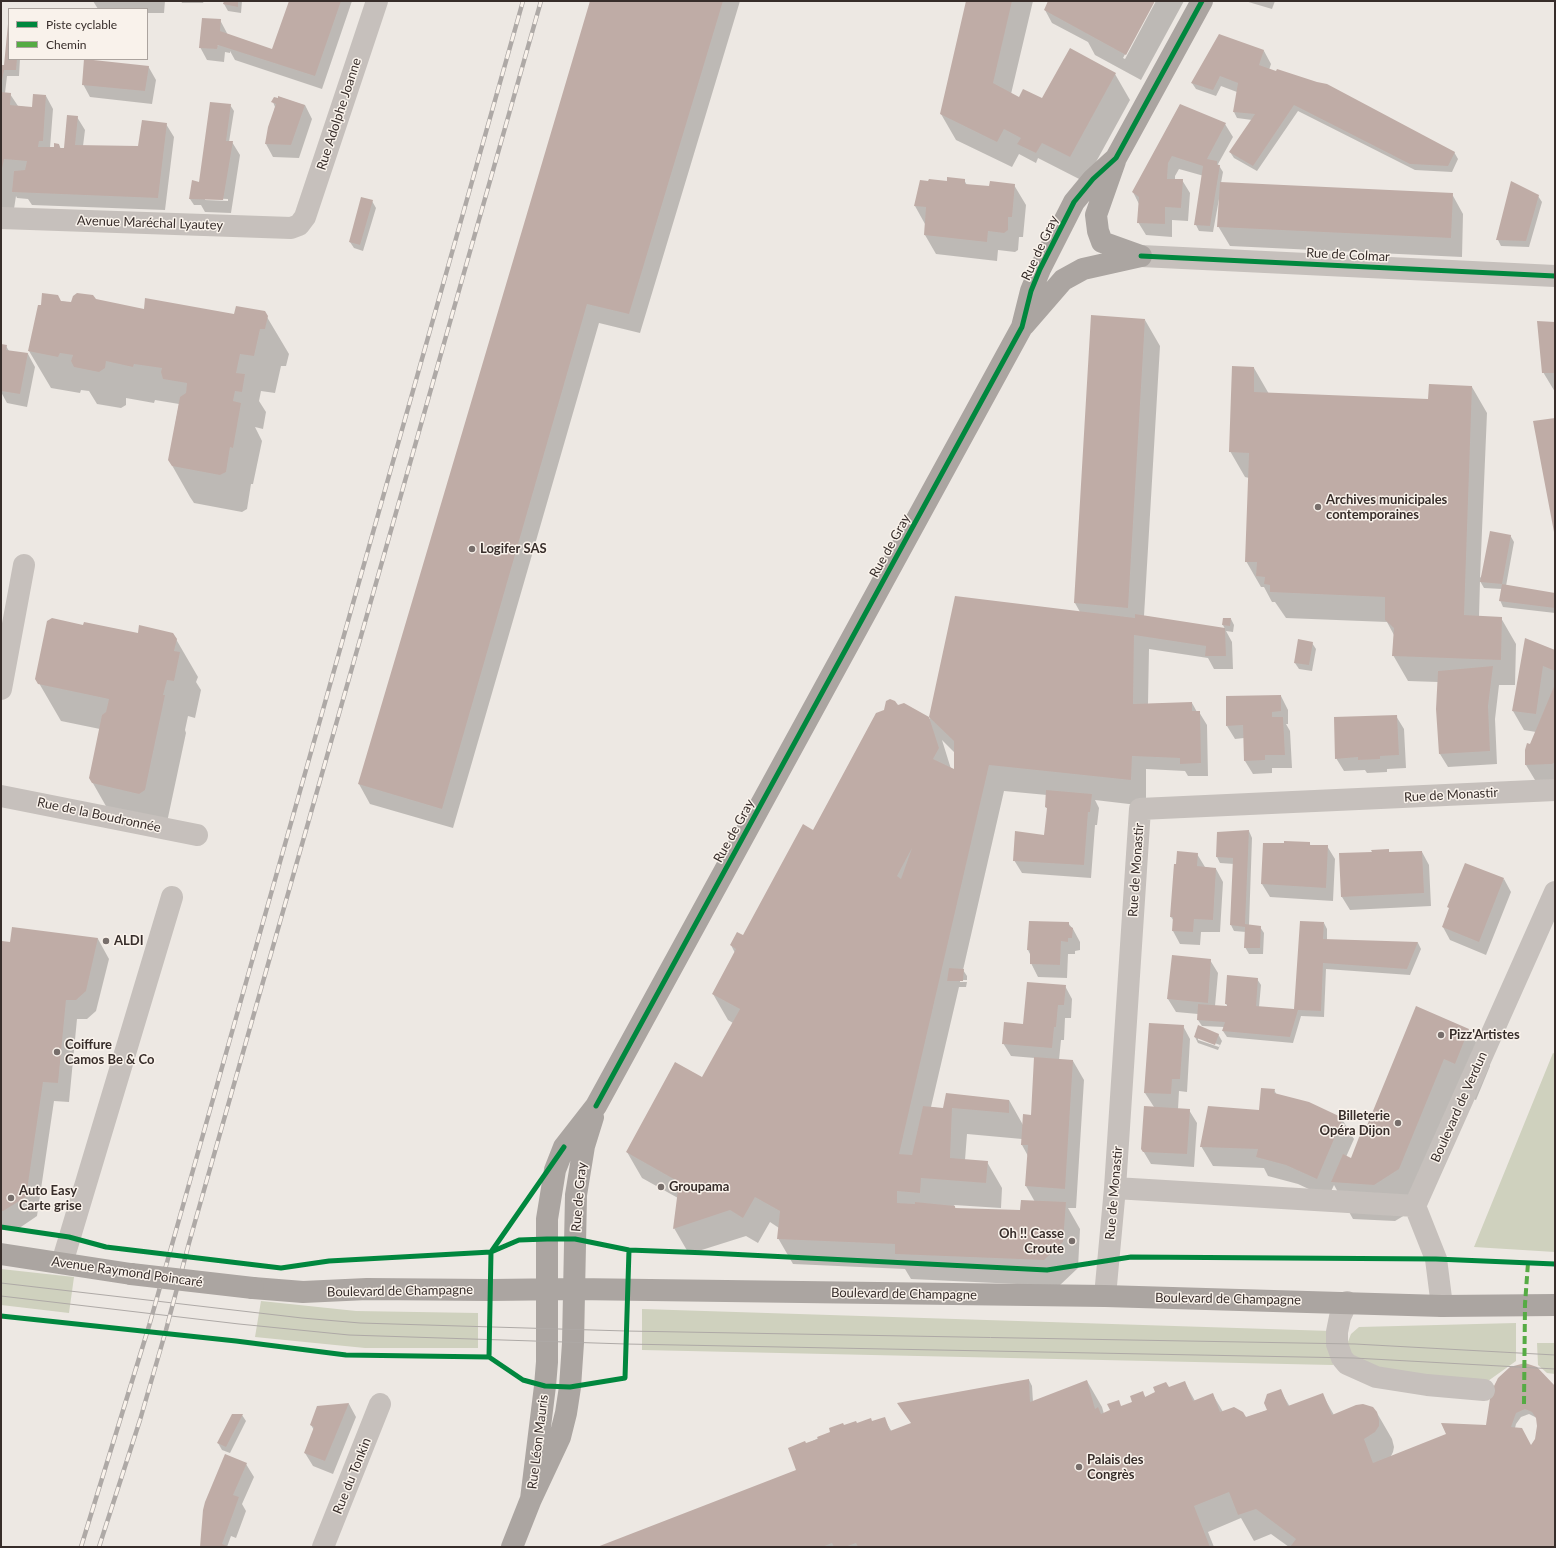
<!DOCTYPE html>
<html>
<head>
<meta charset="utf-8">
<style>
	body { margin:0 }
	#map { position:relative; width:1556px; height:1548px; overflow:hidden; background:#ede8e3; font-family:Lato,sans-serif }
	canvas { display:block }
	.frame { position:absolute; inset:0; border:2px solid #372d2a; pointer-events:none }
	.legend { position:absolute; left:8px; top:8px; width:140px; height:52px; box-sizing:border-box; background:#f9f2eb; border:1px solid #aba39e; margin:0; padding:5px 7px; list-style:none; font-size:12px; color:#372d2a }
	.legend li { display:flex; align-items:center; gap:8px; height:20px }
	.legend b { width:20px; border:1px solid #aba39e }
</style>
</head>
<body>
<div id="map">
<canvas width="1556" height="1548"></canvas>
<div class="frame"></div>
<ul class="legend">
<li><b style="height:5px;background:#00873e"></b>Piste cyclable</li>
<li><b style="height:5px;background:#55ab44"></b>Chemin</li>
</ul>
</div>
<script>
const g = document.querySelector('canvas').getContext('2d');
g.lineJoin = 'round';
function fillPath(path, color) {
  g.fillStyle = color;
  g.fill(path, 'evenodd');
}
function poly(rows) {
  const path = new Path2D();
  for (const r of rows) {
    path.moveTo(r[0], r[1]);
    for (let i = 2; i < r.length; i += 2) path.lineTo(r[i], r[i + 1]);
  }
  return path;
}
function stroke(path, color, width, dash) {
  g.strokeStyle = color;
  g.lineWidth = width;
  g.lineCap = dash ? 'butt' : 'round';
  g.setLineDash(dash || []);
  g.stroke(path);
}
function write(font, color, halo, rows, align = 'center') {
  g.font = font + ' Lato,sans-serif';
  g.lineWidth = 3;
  g.setLineDash([]);
  g.textBaseline = 'middle';
  g.strokeStyle = halo;
  g.fillStyle = color;
  for (const [text, x, y, turn = 0] of rows) {
    g.save();
    g.translate(x, y);
    g.rotate((+turn || 0) * Math.PI / 180);
    g.textAlign = isNaN(turn) ? turn : align;
    if (halo) g.strokeText(text, 0, 0);
    g.fillText(text, 0, 0);
    g.restore();
  }
}
fillPath(poly([
	[1553,1053,1555,1054,1555,1252,1474,1247],
	[1,1269,74,1277,69,1313,1,1305],
	[261,1301,356,1311,478,1313,478,1348,365,1348,255,1337],
	[642,1309,1331,1331,1333,1365,642,1350],
	[1516,1323,1516,1361,1488,1381,1370,1369,1356,1365,1346,1347,1351,1334,1359,1327],
	[1537,1343,1555,1343,1555,1374,1547,1373,1538,1365]
]), '#cfd1be');
fillPath(poly([
	[93,1,165,1,164,13,147,13,147,9,98,9],
	[181,1,204,1,203,3,182,3],
	[225,1,242,1,241,13,228,11,224,4],
	[290,1,352,1,322,89,235,60,230,51,230,53,225,52,224,62,207,60,200,47,220,20,228,35,273,51],
	[220,31,218,46,216,46],
	[591,1,740,1,640,333,599,323,453,828,370,804,359,784],
	[967,1,1033,1,1011,94,1019,98,1042,99,1115,74,1130,100,1085,182,1038,158,1036,163,1019,154,1012,167,956,140,941,114],
	[1050,1,1154,1,1123,58,1125,59,1156,1,1184,1,1141,80,1095,55,1088,42,1052,23,1045,10],
	[1245,1,1275,1,1272,9],
	[9,24,9,59,20,59,19,76,7,76,5,93,10,94,18,106,33,108,46,96,53,109,50,148,55,148,59,145,61,149,65,149,77,117,85,130,83,146,139,147,166,124,174,137,165,210,32,205,28,199,17,198,16,196,14,209,1,208,1,66,5,66],
	[1220,35,1264,51,1271,64,1269,70,1454,152,1458,159,1452,172,1415,170,1298,111,1257,171,1234,158,1230,152,1252,120,1237,118,1234,112,1237,92,1221,86,1216,96,1196,89,1192,83],
	[148,66,156,80,152,104,90,97,83,84],
	[273,102,305,105,312,119,299,158,273,157,266,144,275,107],
	[230,105,234,111,229,142,232,142,240,155,231,213,205,212,201,205,194,205,190,199,199,185],
	[205,198,228,199,228,201,205,200],
	[1180,105,1225,124,1233,137,1218,164,1223,172,1221,183,1452,194,1463,214,1462,257,1230,246,1218,226,1220,199,1219,199,1213,232,1199,231,1196,225,1204,176,1179,169,1175,176,1175,180,1182,180,1190,193,1188,221,1172,220,1172,237,1146,235,1138,222,1139,204,1133,192],
	[964,180,967,185,990,187,1014,185,1026,205,1023,237,1019,237,1018,250,1015,252,998,250,997,261,936,254,925,235,925,224,915,206,948,182],
	[1512,182,1538,196,1542,202,1529,247,1501,246,1498,240],
	[372,201,376,208,363,251,354,248,350,242],
	[95,300,145,310,235,315,264,312,289,354,286,366,281,366,275,393,261,391,259,401,266,412,263,429,255,427,262,441,253,484,251,484,247,509,242,512,194,503,190,497,169,460,179,404,155,400,154,403,126,398,126,405,121,408,97,404,89,391,81,390,80,393,51,388,29,351,61,301,72,303],
	[1145,320,1160,346,1144,616,1225,629,1223,625,1231,619,1234,625,1233,632,1226,631,1232,642,1233,669,1214,669,1208,658,1149,649,1148,704,1192,703,1197,712,1199,712,1207,725,1208,776,1188,776,1185,771,1146,769,1146,806,1095,800,1099,808,1097,825,1095,825,1091,878,1022,873,1014,860,1045,836,1048,810,1046,807,1047,795,1004,791,963,970,967,976,967,980,960,980,960,982,967,982,966,987,959,987,931,1107,944,1109,1009,1100,1023,1125,1032,1116,1035,1058,1011,1056,1003,1043,1065,986,1072,999,1071,1018,1065,1018,1064,1040,1061,1040,1059,1060,1073,1061,1084,1080,1076,1208,1068,1208,1080,1229,1078,1268,1059,1286,911,1279,905,1269,793,1264,778,1238,779,1228,770,1222,758,1243,746,1236,689,1254,674,1228,678,1198,642,1178,627,1152,703,1078,733,1023,728,1020,713,994,735,953,731,945,743,937,897,706,903,704,930,719,956,597,1080,612,1075,603],
	[942,740,955,753,955,771,951,769],
	[967,1134,1022,1139,1022,1145,1028,1156,1026,1186,1035,1202,1021,1211,956,1209,954,1205,1001,1208,1002,1188,987,1162,965,1160],
	[1555,323,1555,392,1543,372],
	[1,345,6,346,9,351,28,354,35,367,27,407,7,403,1,392],
	[1254,368,1269,394,1429,400,1472,387,1487,413,1480,578,1510,535,1514,542,1506,586,1555,594,1555,613,1503,607,1500,600,1502,589,1484,588,1480,581,1479,617,1501,618,1516,644,1515,685,1499,685,1495,719,1497,764,1448,767,1440,754,1438,682,1408,681,1393,655,1394,635,1387,622,1286,618,1275,602,1272,602,1264,587,1261,587,1246,561,1249,478,1245,477,1230,451],
	[83,626,138,634,173,634,198,677,196,682,201,690,195,718,188,716,185,730,186,733,166,827,111,815,90,778,100,729,61,721,36,678],
	[1526,639,1555,651,1555,784,1538,785,1526,765,1526,750,1530,745,1536,732,1524,730,1513,711],
	[1312,643,1316,649,1312,671,1299,669,1295,663],
	[1281,696,1288,710,1288,724,1286,724,1290,731,1292,768,1272,768,1272,773,1253,774,1245,761,1244,738,1235,739,1227,726],
	[1396,716,1404,729,1406,768,1387,769,1387,772,1367,773,1365,770,1344,771,1336,758],
	[1249,831,1252,838,1249,925,1260,927,1264,933,1263,954,1249,954,1245,947,1246,932,1234,931,1231,925,1234,864,1220,863,1217,857],
	[1309,843,1311,846,1327,846,1335,859,1333,901,1270,897,1262,884],
	[1388,850,1390,853,1422,852,1429,865,1431,906,1350,910,1342,897,1373,853],
	[1197,854,1205,867,1216,869,1223,882,1220,932,1201,932,1200,945,1180,944,1173,931,1174,921,1171,917],
	[1504,879,1511,892,1486,955,1450,940,1443,927],
	[1030,922,1068,923,1073,929,1080,942,1080,950,1075,951,1075,954,1068,954,1067,978,1038,977,1031,963,1031,956,1028,950],
	[1324,923,1327,929,1327,940,1418,943,1421,949,1410,975,1326,969,1324,1017,1301,1016,1293,1043,1227,1037,1223,1031,1224,1027,1202,1026,1198,1020,1198,1014,1176,1012,1168,999,1173,957,1210,960,1218,973,1215,1006,1228,1007,1226,1004,1257,979,1261,985,1259,1007,1295,1010],
	[98,939,109,959,96,1011,87,1019,77,1019,69,1102,54,1101,37,1216,15,1231,1,1228,1,961,11,943],
	[1183,1026,1190,1039,1187,1092,1179,1091,1178,1109,1189,1110,1197,1123,1194,1167,1151,1164,1142,1149,1154,1107,1145,1093],
	[1468,1029,1490,1066,1476,1100,1465,1096,1420,1206,1395,1221,1353,1219,1334,1185,1328,1198,1298,1184,1268,1176,1264,1168,1213,1166,1201,1146,1260,1111,1274,1090,1277,1095,1342,1119,1354,1139,1346,1157,1351,1159],
	[1218,1034,1222,1041,1218,1050,1198,1043,1195,1037],
	[1198,1037,1220,1045,1219,1047,1198,1040],
	[1029,1380,1032,1386,1033,1402,1087,1381,1102,1407,1104,1414,1133,1402,1142,1392,1146,1398,1185,1383,1195,1401,1213,1395,1223,1412,1246,1418,1268,1410,1280,1390,1290,1407,1322,1394,1334,1415,1377,1413,1392,1439,1394,1447,1393,1452,1390,1458,1488,1427,1555,1388,1555,1547,1289,1547,1271,1534,1254,1541,1241,1518,1208,1532,1214,1547,599,1547,797,1471,806,1444,844,1426,872,1422,884,1419,892,1432],
	[1529,1414,1537,1418,1538,1429,1536,1439,1532,1447,1515,1428,1516,1424,1521,1417],
	[349,1404,356,1417,333,1474,313,1466,305,1453,314,1430,311,1425,318,1407],
	[242,1415,246,1421,230,1453,222,1450,218,1443],
	[246,1464,254,1477,242,1504,246,1511,236,1538,231,1536,227,1547,202,1547]
]), '#0003');
fillPath(poly([
	[224,1,238,1,238,7,223,4],
	[289,1,341,1,315,76,218,45,217,49,199,48,202,18,221,19,220,31,272,49],
	[590,1,723,1,629,314,587,304,442,809,358,784],
	[966,1,1012,1,993,83,1019,97,1023,89,1042,98,1070,48,1116,73,1070,157,1042,143,1036,153,1017,144,1021,138,1004,129,997,142,940,114],
	[1048,1,1155,1,1126,55,1044,10],
	[8,24,9,59,17,59,16,70,4,70,1,85,1,65,4,65],
	[1219,34,1264,50,1259,65,1276,71,1277,69,1317,82,1327,84,1455,152,1448,166,1410,164,1294,105,1253,166,1229,152,1255,114,1233,112,1238,83,1220,76,1213,90,1191,83],
	[84,59,149,66,145,91,82,85],
	[1,92,11,93,10,105,32,107,33,94,46,95,43,141,39,141,38,147,54,147,54,143,59,144,60,148,64,148,67,115,78,116,75,145,138,146,142,120,167,123,158,198,12,192,14,171,25,170,27,161,4,159,1,173],
	[278,96,305,105,291,145,265,144,268,127,276,104,271,102,274,97,278,98],
	[210,102,231,104,226,141,233,141,223,200,189,199,192,180,199,182],
	[1180,104,1226,123,1207,159,1217,161,1217,165,1220,165,1210,226,1194,225,1203,166,1172,156,1168,163,1167,179,1183,179,1181,208,1165,207,1165,224,1137,223,1139,197,1132,192],
	[947,177,965,179,965,184,989,186,990,181,1015,184,1012,217,1008,217,1008,230,1004,233,988,231,987,242,924,235,926,207,914,206,920,180,928,181,929,179,947,181],
	[1511,181,1539,195,1526,241,1496,240],
	[1220,182,1453,193,1451,238,1217,227],
	[361,197,373,200,360,245,349,242],
	[42,293,58,295,61,301,71,302,73,296,77,293,93,295,96,299,144,309,145,298,234,314,236,306,265,311,268,316,265,329,260,329,254,356,240,354,236,373,245,374,242,392,235,391,233,401,241,403,233,448,230,447,226,472,220,475,172,466,168,460,180,397,186,393,187,383,163,379,161,372,162,368,134,364,133,367,106,361,105,368,99,372,74,367,71,361,73,355,60,353,58,357,28,351,38,305,41,305],
	[1091,315,1145,319,1128,608,1074,603],
	[1537,321,1555,322,1555,373,1542,373],
	[1,344,7,345,6,350,28,353,20,394,1,391],
	[1232,366,1254,367,1254,392,1428,399,1429,384,1472,386,1464,615,1502,617,1501,660,1392,656,1394,628,1385,620,1385,597,1270,592,1270,585,1264,584,1265,577,1256,576,1257,562,1245,562,1249,453,1229,452],
	[1555,418,1555,532,1554,532,1533,421],
	[1490,531,1511,535,1502,584,1480,582],
	[1502,584,1555,593,1555,608,1499,601],
	[955,596,1135,618,1135,614,1225,628,1226,656,1205,656,1206,646,1134,635,1133,704,1192,702,1192,711,1200,711,1201,763,1180,764,1180,758,1132,756,1131,780,989,765,899,1154,912,1155,923,1106,943,1108,946,1093,1009,1100,1009,1113,952,1108,950,1158,988,1161,986,1183,921,1178,920,1193,897,1191,897,1203,915,1204,915,1202,955,1206,955,1208,1020,1210,1021,1200,1066,1202,1063,1242,1044,1260,895,1254,895,1244,777,1239,780,1211,755,1197,743,1218,730,1210,673,1229,679,1182,626,1152,675,1062,702,1077,740,1009,712,994,736,949,730,945,737,932,743,935,803,824,813,830,876,713,884,710,886,701,890,699,895,701,898,705,904,703,929,717,939,748,933,759,954,769,954,741,929,717],
	[912,848,901,879,897,876],
	[52,618,83,625,84,622,138,633,139,625,173,633,177,639,174,651,180,652,174,681,167,680,163,695,165,695,145,790,139,794,92,783,89,778,102,715,106,712,109,699,38,684,35,679,47,621],
	[1223,618,1231,618,1230,626,1222,625],
	[1525,638,1555,650,1555,671,1543,666,1536,714,1512,711],
	[1298,639,1313,642,1309,665,1294,663],
	[1493,666,1488,706,1490,751,1439,754,1436,709,1438,671],
	[1555,684,1555,762,1552,764,1525,765,1525,750,1527,743,1530,744],
	[1281,695,1281,711,1272,712,1272,717,1283,717,1285,755,1265,755,1265,760,1244,761,1243,725,1226,726,1226,696],
	[1397,715,1399,755,1380,756,1380,759,1358,760,1358,757,1335,759,1334,717],
	[1046,790,1092,794,1090,812,1088,812,1084,865,1013,861,1015,831,1044,835,1047,808,1045,807],
	[1249,830,1245,924,1261,926,1260,948,1244,948,1245,927,1230,925,1233,858,1216,857,1217,832],
	[1284,841,1310,842,1310,845,1328,845,1326,888,1261,884,1263,843,1284,843],
	[1389,849,1389,852,1422,851,1424,893,1341,897,1339,853,1372,852,1371,850],
	[1177,851,1198,853,1197,866,1216,868,1213,920,1194,919,1193,932,1172,931,1173,917,1170,917,1174,864,1176,864],
	[1465,863,1504,878,1479,942,1442,927,1449,908,1447,907],
	[1029,921,1069,922,1069,926,1073,928,1072,938,1068,938,1068,942,1061,941,1060,965,1030,964,1030,950,1027,950],
	[1300,921,1324,922,1323,939,1418,942,1407,969,1323,963,1321,1011,1298,1010,1290,1037,1222,1031,1225,1022,1197,1020,1198,1004,1227,1006,1227,1004,1225,1004,1227,975,1258,978,1256,1006,1294,1009],
	[12,927,98,938,86,991,76,1000,66,1000,58,1083,43,1082,26,1197,3,1211,1,1211,1,949,2,941,10,942],
	[1172,955,1211,959,1208,1003,1167,999],
	[949,968,964,969,963,981,947,981],
	[1027,982,1066,985,1064,1005,1058,1005,1056,1027,1054,1027,1052,1048,1002,1044,1004,1022,1023,1024],
	[1416,1006,1469,1029,1455,1064,1444,1059,1399,1169,1374,1185,1331,1182,1343,1154,1351,1158,1363,1127,1366,1128],
	[1149,1023,1184,1025,1180,1079,1172,1079,1171,1094,1144,1093],
	[1198,1025,1219,1034,1215,1045,1194,1037],
	[1034,1057,1073,1060,1065,1189,1025,1186,1028,1145,1021,1145,1023,1114,1031,1115],
	[1261,1088,1275,1089,1274,1093,1309,1102,1343,1118,1317,1179,1286,1165,1256,1157,1258,1149,1200,1147,1208,1106,1259,1110],
	[1144,1106,1190,1109,1187,1154,1143,1152,1141,1149],
	[1525,1363,1537,1367,1555,1386,1555,1547,1290,1547,1296,1539,1256,1509,1238,1515,1229,1492,1194,1506,1210,1547,858,1547,856,1543,845,1547,834,1547,832,1543,822,1547,597,1547,796,1470,788,1448,805,1441,806,1443,818,1439,817,1437,830,1432,829,1428,843,1423,844,1425,856,1421,857,1423,871,1418,872,1421,885,1417,890,1431,911,1423,897,1403,1029,1379,1030,1402,1087,1380,1095,1409,1098,1407,1101,1414,1110,1410,1107,1404,1119,1400,1121,1406,1132,1402,1130,1396,1143,1391,1145,1397,1155,1392,1153,1387,1166,1382,1169,1387,1185,1381,1193,1401,1213,1393,1220,1412,1234,1407,1243,1412,1246,1417,1267,1410,1264,1403,1267,1394,1281,1389,1288,1406,1323,1393,1332,1415,1356,1405,1363,1404,1373,1407,1377,1412,1379,1420,1379,1426,1375,1432,1364,1439,1373,1463,1446,1434,1441,1423,1486,1425,1491,1392,1498,1378,1510,1367],
	[1525,1409,1532,1412,1536,1418,1537,1426,1535,1439,1531,1445,1522,1428,1511,1427,1516,1413],
	[349,1403,325,1461,304,1453,314,1427,310,1425,317,1406],
	[232,1414,243,1414,226,1447,217,1443],
	[225,1454,247,1463,233,1495,239,1497,222,1544,229,1547,200,1547,203,1510,205,1502]
]), '#bfaca6');
stroke(poly([
	[1,218,291,228,299,225,305,217,377,1],
	[1141,256,1555,276],
	[1,689,24,565],
	[1,796,197,835],
	[1115,1188,1415,1206],
	[62,1263,172,897],
	[1105,1296,1115,1188,1140,809,1555,790],
	[1347,1302,1340,1317,1337,1332,1337,1344,1342,1358,1347,1364,1376,1377,1427,1385,1484,1390],
	[1442,1306,1436,1259,1415,1206,1555,892],
	[323,1547,380,1404]
]), '#c6c0bc', 22);
stroke(poly([
	[1115,161,1096,215,1098,231,1102,242,1141,256],
	[1024,325,1063,280,1083,269,1141,256],
	[1,1254,131,1274],
	[253,1288,303,1292,367,1289,490,1290,574,1289,1105,1296,1442,1306,1555,1305],
	[531,1499,545,1386,547,1362,547,1219,555,1170,564,1147,596,1106,1022,327,1031,291,1040,269,1074,202,1093,179,1116,158,1202,1],
	[512,1547,531,1499,560,1437,566,1413,570,1387,573,1343,576,1195,584,1146,593,1117]
]), '#aba5a1', 22);
stroke(poly([
	[1,1283,302,1318,360,1323,626,1331,1355,1344,1555,1355],
	[1,1296,239,1324,349,1335,626,1344,1354,1358,1555,1369]
]), '#aea9a6', 1);
const rail = poly([
	[81,1547,149,1326,523,1],
	[99,1547,140,1420,166,1330,189,1243,541,1]
]);
stroke(rail, '#aea9a6', 4.5);
stroke(rail, '#f9f2eb', 3, [9]);
stroke(poly([
	[131,1274,253,1288]
]), '#aba5a1', 22);
stroke(poly([
	[1524,1404,1525,1304,1528,1263]
]), '#55ab44', 4, [8, 4]);
stroke(poly([
	[1141,256,1555,276],
	[596,1106,1022,327,1031,291,1040,269,1074,202,1093,179,1116,158,1202,1],
	[1,1227,69,1237,106,1247,281,1268,329,1261,491,1252,519,1240,547,1239,575,1239,629,1250,708,1253,1047,1270,1131,1257,1436,1259,1555,1264],
	[1,1316,236,1341,346,1355,489,1357,523,1380,545,1386,570,1387,625,1378,629,1250],
	[489,1357,491,1252,564,1147]
]), '#00873e', 5);
for (const [x, y, r, color] of [
	[1318,507,4,"#776e6b"],
	[472,549,4,"#776e6b"],
	[106,941,4,"#776e6b"],
	[1441,1035,4,"#776e6b"],
	[57,1052,4,"#776e6b"],
	[1398,1123,4,"#776e6b"],
	[661,1187,4,"#776e6b"],
	[11,1198,4,"#776e6b"],
	[1072,1241,4,"#776e6b"],
	[1079,1467,4,"#776e6b"]
]) {
  const dot = new Path2D();
  dot.arc(x, y, r, 0, 2 * Math.PI);
  g.fillStyle = color;
  g.fill(dot);
  stroke(dot, '#f9f2eb', 1.5);
}
write('13px', '#372d2a', '#f9f2eb', [
	["Rue Adolphe Joanne",339,114,-72],
	["Avenue Maréchal Lyautey",150,223,2],
	["Rue de Gray",1040,248,-65],
	["Rue de Colmar",1348,255,3],
	["Rue de Gray",890,546,-61],
	["Rue de Monastir",1451,795,-3],
	["Rue de la Boudronnée",99,815,12],
	["Rue de Gray",734,831,-61],
	["Rue de Monastir",1136,870,-86],
	["Boulevard de Verdun",1459,1107,-66],
	["Rue de Monastir",1114,1193,-85],
	["Rue de Gray",579,1197,-85],
	["Avenue Raymond Poincaré",127,1272,8],
	["Boulevard de Champagne",400,1291,-1],
	["Boulevard de Champagne",904,1294,1],
	["Boulevard de Champagne",1228,1299,1],
	["Rue Léon Mauris",538,1442,-83],
	["Rue du Tonkin",352,1476,-68]
]);
write('bold 13px', '#372d2a', '#f9f2eb', [
	["Archives municipales",1326,500],
	["contemporaines",1326,515],
	["Logifer SAS",480,549],
	["ALDI",114,941],
	["Pizz'Artistes",1449,1035],
	["Coiffure",65,1045],
	["Camos Be & Co",65,1060],
	["Billeterie",1390,1116,"right"],
	["Opéra Dijon",1390,1131,"right"],
	["Groupama",669,1187],
	["Auto Easy",19,1191],
	["Carte grise",19,1206],
	["Oh !! Casse",1064,1234,"right"],
	["Croute",1064,1249,"right"],
	["Palais des",1087,1460],
	["Congrès",1087,1475]
], 'left');
</script>
</body>
</html>
